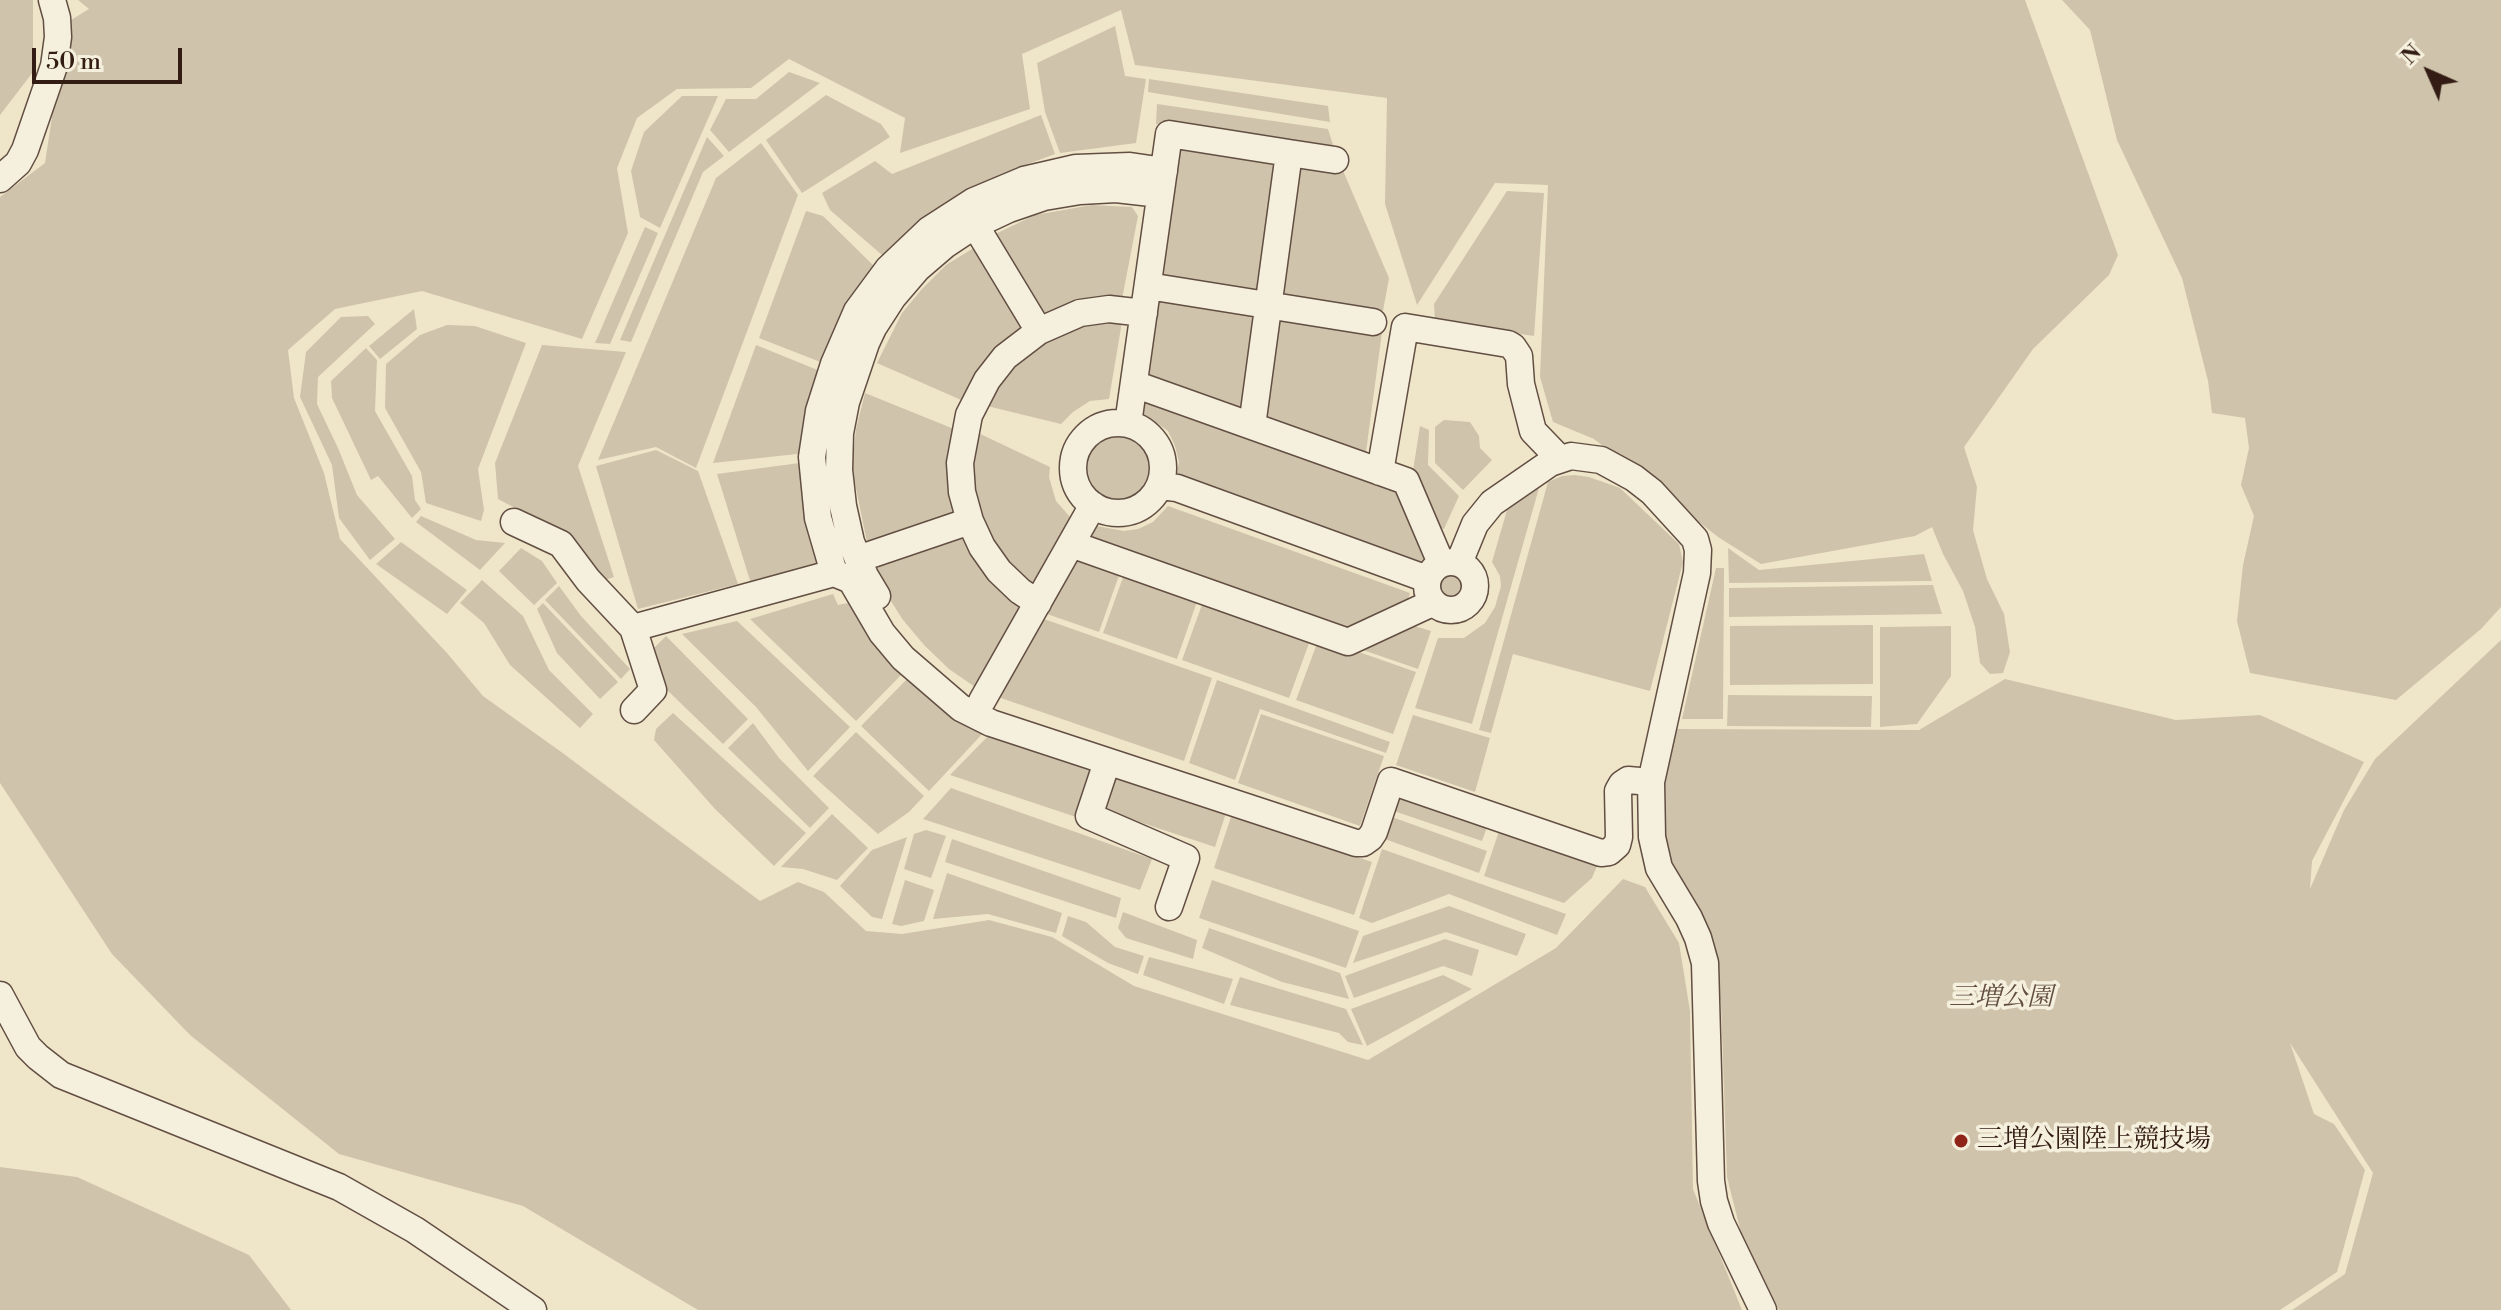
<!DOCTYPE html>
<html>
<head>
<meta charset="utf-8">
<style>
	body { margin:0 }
	#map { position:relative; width:2501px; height:1310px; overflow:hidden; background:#efe6ca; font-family:"Libre Bodoni",serif }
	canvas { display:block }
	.north { position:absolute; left:2389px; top:32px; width:80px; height:80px; -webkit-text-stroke:6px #f5efdd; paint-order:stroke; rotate:315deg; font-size:22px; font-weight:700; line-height:32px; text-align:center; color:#331c14 }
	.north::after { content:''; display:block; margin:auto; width:28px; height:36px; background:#331c14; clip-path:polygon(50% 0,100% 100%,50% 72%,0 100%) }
	.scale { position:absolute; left:32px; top:48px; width:150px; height:36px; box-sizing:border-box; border:4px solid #331c14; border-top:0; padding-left:10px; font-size:24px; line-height:28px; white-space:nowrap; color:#331c14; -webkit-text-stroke:6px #f5efdd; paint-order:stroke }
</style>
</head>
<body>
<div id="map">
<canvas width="2501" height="1310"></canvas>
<div class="north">N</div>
<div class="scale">50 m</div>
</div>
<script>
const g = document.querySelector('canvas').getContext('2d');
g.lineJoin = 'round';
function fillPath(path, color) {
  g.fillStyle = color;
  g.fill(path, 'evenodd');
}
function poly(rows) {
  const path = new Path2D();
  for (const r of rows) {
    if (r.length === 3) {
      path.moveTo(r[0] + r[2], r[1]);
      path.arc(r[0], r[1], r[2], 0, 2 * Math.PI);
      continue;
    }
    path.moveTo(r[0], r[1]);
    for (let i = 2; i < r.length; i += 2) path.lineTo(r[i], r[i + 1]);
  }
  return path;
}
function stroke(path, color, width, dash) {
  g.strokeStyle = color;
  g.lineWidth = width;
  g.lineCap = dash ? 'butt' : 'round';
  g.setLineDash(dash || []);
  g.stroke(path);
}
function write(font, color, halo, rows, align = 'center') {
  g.font = font + ' "Libre Bodoni","Noto Serif JP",serif';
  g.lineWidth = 7;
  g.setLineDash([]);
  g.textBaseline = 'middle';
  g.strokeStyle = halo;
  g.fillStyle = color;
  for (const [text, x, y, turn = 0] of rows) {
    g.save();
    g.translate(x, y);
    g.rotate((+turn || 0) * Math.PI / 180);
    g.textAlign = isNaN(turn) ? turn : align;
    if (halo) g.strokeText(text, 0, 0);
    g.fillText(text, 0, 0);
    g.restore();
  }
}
fillPath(poly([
	[0,0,33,0,33,72,0,115],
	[78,0,2025,0,2118,255,2109,275,2033,349,1964,447,1977,487,1973,530,1987,579,2004,614,2010,652,2003,673,1990,674,1980,663,1975,627,1963,591,1943,554,1932,527,1915,536,1761,564,1718,537,1594,439,1553,422,1540,377,1548,185,1495,183,1417,305,1385,204,1387,98,1135,65,1121,10,1022,54,1030,109,900,153,905,118,789,59,751,88,677,89,637,118,617,168,628,233,582,339,422,291,335,309,288,350,294,398,324,473,340,539,447,653,483,696,564,754,760,901,798,882,824,892,866,931,902,934,989,920,1052,937,1134,986,1368,1060,1556,948,1623,879,1645,887,1679,943,1690,1011,1693,1189,1742,1310,698,1310,523,1206,339,1154,190,1035,112,954,0,783,0,197,45,163,60,64,63,25,89,9],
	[2062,0,2501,0,2501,607,2481,629,2396,700,2250,673,2237,621,2243,565,2254,516,2241,485,2249,448,2245,418,2212,413,2208,381,2182,278,2117,140,2090,30],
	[1115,26,1125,76,1146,79,1136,143,1060,153,1045,112,1037,63],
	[789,72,820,83,729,152,710,130,726,99,756,99],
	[1149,79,1328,106,1330,122,1148,92],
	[826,95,881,124,890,137,802,193,766,140],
	[682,96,718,96,660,228,640,217,631,171,644,132],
	[1157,104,1328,129,1335,151,1156,124],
	[1041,115,1055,154,1001,174,963,194,889,261,830,210,822,193,875,161,892,174],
	[707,137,724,156,703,172,631,342,620,340],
	[1172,142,1281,159,1260,293,1158,278],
	[761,143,798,195,696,468,656,447,598,460,716,178],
	[1295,160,1341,166,1389,278,1383,311,1279,295],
	[1507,191,1544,193,1534,336,1435,322,1434,304],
	[1092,205,1132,207,1138,216,1122,299,1039,319,989,237,1035,215],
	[806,211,823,216,879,271,828,365,759,338],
	[645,227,658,233,610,344,595,343],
	[980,244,1028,328,968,403,877,363,902,313,922,289,946,265],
	[1156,297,1257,313,1242,409,1148,376],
	[414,309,417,329,380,359,369,346],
	[1275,314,1382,332,1366,452,1263,416],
	[368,316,375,324,318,377,317,404,338,448,357,495,395,539,370,560,339,518,332,465,300,397,306,352,341,317],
	[1123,316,1109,399,1090,401,1073,412,1061,424,983,405,993,381,1068,325],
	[447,325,475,326,526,343,478,469,484,510,481,521,426,503,421,472,385,408,386,364,420,335],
	[542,345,626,352,578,466,614,577,599,582,569,536,498,499,495,463],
	[756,345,825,373,807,453,713,463],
	[366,348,377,360,375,411,412,476,415,500,421,509,412,518,378,476,371,480,332,398,331,381],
	[865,393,959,431,961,517,868,547,852,469,856,429],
	[1142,394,1400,487,1429,562,1420,565,1176,476,1179,462,1175,446,1168,431,1137,409],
	[1444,420,1470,422,1479,436,1480,448,1492,460,1463,490,1435,463,1435,427],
	[1420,426,1429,430,1428,465,1459,496,1444,529,1433,526,1412,477],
	[1118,468,39],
	[974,431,1050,467,1049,477,1056,501,1071,518,1031,591,988,545,968,465],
	[656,450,698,471,738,584,638,609,596,466],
	[807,462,825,568,752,587,717,474],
	[1575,475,1589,477,1620,488,1679,544,1683,562,1650,691,1513,654,1491,733,1479,730,1548,482,1562,476],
	[1539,488,1472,724,1415,708,1438,638,1464,638,1485,623,1495,607,1501,586,1500,576,1492,562,1507,510],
	[1168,506,1410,593,1407,604,1346,637,1088,544,1097,526,1124,531,1138,529,1153,522],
	[421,516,476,540,505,543,480,570,416,522],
	[964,529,1025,603,978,689,949,669,925,646,903,620,887,595,874,562],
	[401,542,467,590,447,614,376,564],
	[521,548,542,561,557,583,534,605,499,571],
	[1728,548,1759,570,1924,554,1932,581,1729,583],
	[1081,554,1122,567,1099,632,1047,614],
	[1716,568,1724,568,1723,719,1682,719],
	[1126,569,1199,596,1177,659,1103,633],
	[1451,587,17],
	[482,580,523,616,549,670,593,714,580,728,510,665,484,623,460,603],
	[1933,585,1942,614,1729,617,1729,588],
	[559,586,581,616,630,669,621,679,545,600],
	[833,594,838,605,853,602,903,673,856,721,750,619],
	[1204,599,1312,635,1289,698,1182,660],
	[543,603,618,682,600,699,557,653,537,609],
	[1044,619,1212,678,1184,761,998,697],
	[737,621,850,727,808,771,756,707,682,634],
	[1401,622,1431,631,1418,669,1360,649],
	[1873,625,1873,684,1730,685,1730,626],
	[1951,626,1951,676,1917,724,1880,727,1880,627],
	[666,636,748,719,723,744,665,688,649,653],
	[1319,638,1416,672,1393,734,1296,700],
	[2501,640,2501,1310,2292,1310,2345,1274,2373,1173,2290,1043,2314,1114,2334,1124,2365,1170,2337,1272,2280,1310,1779,1310,1742,1237,1727,1177,1721,1003,1711,948,1667,856,1662,826,1661,772,1676,729,1919,730,2005,679,2176,720,2260,715,2364,762,2312,861,2310,889,2344,810,2375,759],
	[909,677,985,731,929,791,861,726],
	[1217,680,1390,742,1386,753,1260,709,1235,780,1189,763],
	[1728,695,1872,696,1871,727,1727,726],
	[673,713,806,833,774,866,715,809,654,740,656,729],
	[1261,714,1384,756,1360,826,1238,783],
	[1413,715,1490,738,1475,792,1396,765],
	[753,723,779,758,829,808,810,828,728,748],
	[856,732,924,796,909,812,878,834,813,776],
	[990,734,1091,771,1076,817,950,775],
	[1115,774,1226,813,1215,847,1103,810],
	[951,788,1152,859,1140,890,923,819],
	[1398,789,1490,819,1482,841,1391,810],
	[832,814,868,848,837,880,803,869,781,867],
	[1232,814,1372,862,1354,915,1214,868],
	[1389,816,1487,851,1479,873,1382,838],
	[926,830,946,836,931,878,904,869,914,834],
	[1499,831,1597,866,1592,878,1564,903,1484,876],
	[907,837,882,919,872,917,840,886,872,850],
	[952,839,1121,898,1116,918,945,862],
	[1382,849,1566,914,1557,935,1449,894,1372,923,1359,918],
	[947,873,1062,913,1056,933,988,914,933,919],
	[905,880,934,890,924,921,901,926,892,924],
	[1212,880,1359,931,1346,968,1199,918],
	[1449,906,1526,934,1517,956,1446,932,1353,963,1363,936],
	[1123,912,1197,940,1193,959,1126,938,1118,928],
	[1068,916,1086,922,1115,947,1144,956,1138,974,1108,963,1062,936],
	[1209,928,1340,973,1349,999,1282,982,1202,948],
	[1445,939,1479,950,1472,976,1443,966,1354,998,1345,976],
	[1149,957,1233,979,1224,1004,1143,975],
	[1443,975,1472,989,1367,1046,1351,1009],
	[1240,977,1346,1009,1363,1045,1348,1042,1339,1033,1230,1005],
	[0,1167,77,1177,249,1255,291,1310,0,1310]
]), '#cfc4ab');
const minor = poly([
	[1289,153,1335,160],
	[0,179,18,163,25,150,54,66,58,37,57,18,52,0],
	[975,225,1039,331],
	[1148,286,1373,322],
	[1134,384,1406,481,1441,563],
	[1118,468,45],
	[1128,424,1169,134,1289,153,1252,426],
	[1380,472,1405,327,1508,344,1513,347,1519,356,1521,384,1533,431,1560,459],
	[1160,486,1177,488,1427,579],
	[514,522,561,544,588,580,633,628,834,573,851,580,882,633,903,658,961,708,991,723,1356,843,1363,843,1370,838,1374,832,1391,781,1601,853,1609,852,1617,845,1619,837,1618,791,1622,784,1628,780,1651,782],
	[1071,544,1348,642,1432,603],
	[858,559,970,521],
	[1451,586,24],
	[1459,563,1475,524,1492,503,1550,463,1571,456,1601,460,1634,478,1652,492,1695,539,1698,550,1697,573,1651,782,1652,837,1659,868,1689,918,1698,938,1705,963,1711,1181,1714,1201,1721,1223,1763,1310],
	[834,573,818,518,812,457,819,411,834,364,857,311,888,269,929,230,974,201,1024,180,1076,168,1130,166,1164,171],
	[877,596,865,576,851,542,843,506,839,470,840,433,846,402,866,343,873,328,893,297,917,269,945,245,975,225,1009,209,1044,197,1080,191,1116,189,1160,194],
	[1038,603,1020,591,999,571,982,547,970,521,962,492,960,463,969,415,987,380,1005,357,1039,331,1080,313,1109,309,1144,313],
	[633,628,653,690,634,710],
	[982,701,1093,505],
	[1107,762,1089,816,1186,858,1169,907],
	[0,995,28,1047,38,1057,61,1075,339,1187,415,1230,533,1310]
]);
stroke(minor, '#624e42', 29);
stroke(minor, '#f5efdd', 26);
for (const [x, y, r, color] of [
	[1961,1141,8,"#8f2418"]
]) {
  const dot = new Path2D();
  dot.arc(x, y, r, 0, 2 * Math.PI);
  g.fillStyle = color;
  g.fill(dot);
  stroke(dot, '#f5efdd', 3);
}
write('italic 26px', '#624e41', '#f5efdd', [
	["三増公園",2001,999]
]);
write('26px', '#331c14', '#f5efdd', [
	["三増公園陸上競技場",1977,1141]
], 'left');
</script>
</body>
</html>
